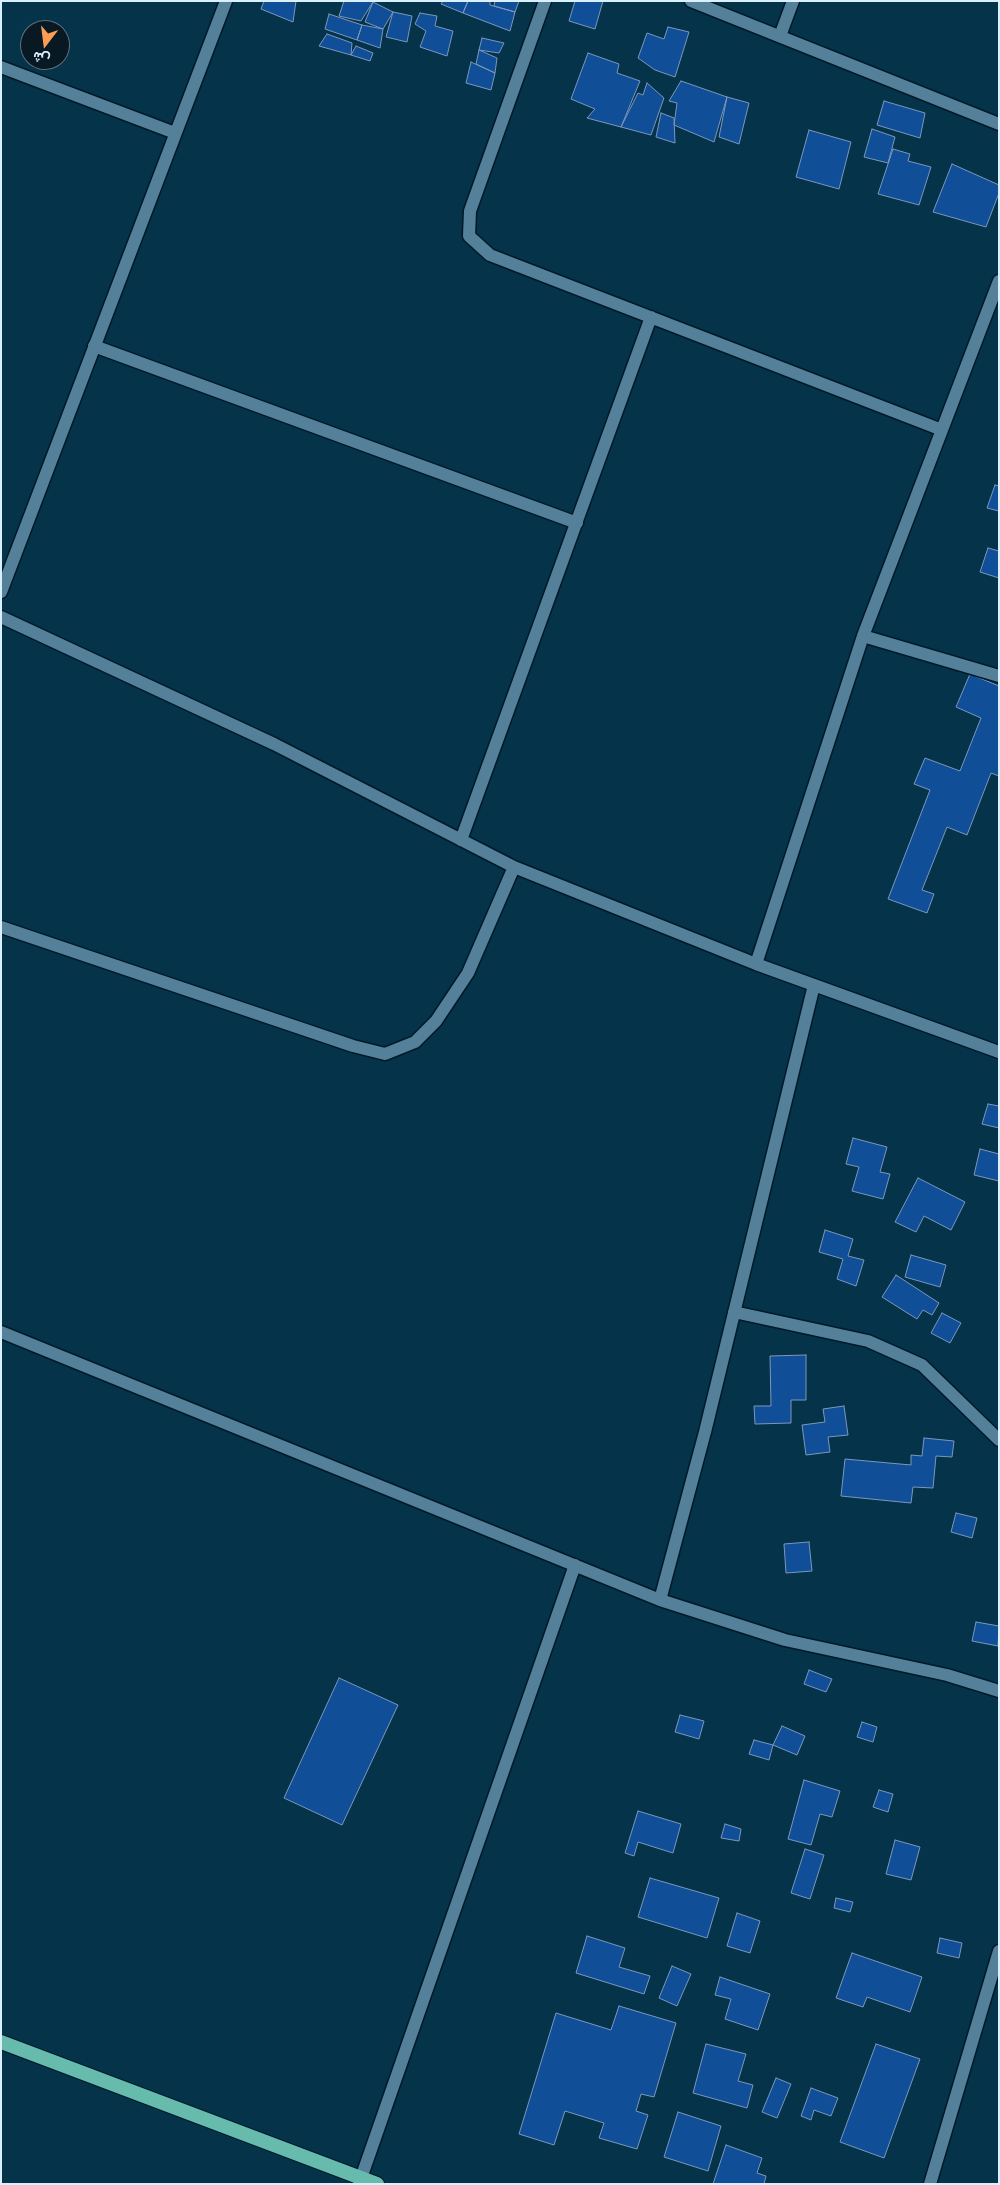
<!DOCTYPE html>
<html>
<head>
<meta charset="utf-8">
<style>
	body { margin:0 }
	#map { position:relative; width:1000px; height:2185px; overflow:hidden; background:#05334a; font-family:Raleway,Vazirmatn,sans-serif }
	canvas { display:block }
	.frame { position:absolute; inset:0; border:2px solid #d9f0fe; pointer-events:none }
	.north { position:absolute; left:20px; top:20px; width:50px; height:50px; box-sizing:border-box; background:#081923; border:1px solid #5c6f7b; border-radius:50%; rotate:195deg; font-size:14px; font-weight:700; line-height:20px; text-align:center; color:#d9f0fe }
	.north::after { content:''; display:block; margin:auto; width:18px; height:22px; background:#fd9d54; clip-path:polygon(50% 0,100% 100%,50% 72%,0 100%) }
</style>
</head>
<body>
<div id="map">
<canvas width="1000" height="2185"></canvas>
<div class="frame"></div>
<div class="north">ش</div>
</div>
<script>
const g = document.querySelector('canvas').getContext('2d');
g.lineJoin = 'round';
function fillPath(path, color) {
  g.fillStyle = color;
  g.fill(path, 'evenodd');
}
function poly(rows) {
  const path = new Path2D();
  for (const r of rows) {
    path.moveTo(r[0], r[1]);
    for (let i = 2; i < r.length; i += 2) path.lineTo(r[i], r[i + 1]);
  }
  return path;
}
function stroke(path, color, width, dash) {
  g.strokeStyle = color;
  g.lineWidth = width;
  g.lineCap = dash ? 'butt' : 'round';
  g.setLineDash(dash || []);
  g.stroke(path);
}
const building = poly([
	[264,1,296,1,293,22,261,9,264,1],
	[344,1,371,1,373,2,361,21,339,16,344,1],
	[443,1,468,1,463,13,441,4,443,1],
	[468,1,490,1,490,5,515,12,510,31,463,13,468,1],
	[495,1,519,1,515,12,494,6,495,1],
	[575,1,603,1,595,29,569,21,575,1],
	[373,2,393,12,383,29,365,22,373,2],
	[393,12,412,16,407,42,386,37,393,12],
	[420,13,437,16,435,26,453,31,447,56,420,47,426,31,415,24,420,13],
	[329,14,362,25,357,40,325,29,329,14],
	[362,25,383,29,380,48,357,40,362,25],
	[668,27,689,32,675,77,655,70,638,58,647,33,664,39,668,27],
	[327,34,352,43,351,55,319,46,327,34],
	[482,38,504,43,499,53,479,50,482,38],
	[356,46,373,53,370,61,351,55,356,46],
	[479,50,497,58,495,73,476,64,479,50],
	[588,53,619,64,617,73,640,81,621,127,587,118,595,109,571,99,588,53],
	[471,62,495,73,491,90,466,83,471,62],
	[681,81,727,97,714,142,674,125,677,103,669,101,681,81],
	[647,83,664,98,651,135,621,127,638,93,643,95,647,83],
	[727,97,749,103,739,144,719,137,727,97],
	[884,101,925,113,920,138,877,125,884,101],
	[661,113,674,118,675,143,656,137,661,113],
	[872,129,895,137,888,163,864,157,872,129],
	[809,130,851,142,839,189,796,177,809,130],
	[893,149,910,154,908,161,931,167,919,205,878,194,893,149],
	[952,164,999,185,999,193,986,227,933,212,952,164],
	[995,485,999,486,999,511,987,508,995,485],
	[988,548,999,551,999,578,980,572,988,548],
	[970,674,999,686,999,776,991,773,967,835,947,827,922,890,934,894,927,913,888,899,930,790,914,784,925,758,960,771,981,718,956,707,970,674],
	[988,1104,999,1106,999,1128,982,1124,988,1104],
	[853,1138,887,1147,880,1172,890,1174,883,1199,852,1191,859,1167,846,1164,853,1138],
	[980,1149,999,1154,999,1181,974,1175,980,1149],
	[918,1178,965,1202,951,1230,924,1216,916,1232,895,1222,918,1178],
	[825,1230,853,1239,848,1256,864,1260,856,1286,837,1279,843,1259,819,1252,825,1230],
	[911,1255,946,1265,940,1287,905,1277,911,1255],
	[896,1275,939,1303,932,1315,923,1310,917,1319,882,1297,896,1275],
	[942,1313,961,1323,950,1343,931,1333,942,1313],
	[806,1355,806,1400,791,1400,791,1423,755,1424,754,1406,771,1406,770,1356,806,1355],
	[844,1406,848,1435,828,1437,830,1452,806,1455,802,1425,825,1422,823,1409,844,1406],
	[924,1438,954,1441,952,1457,936,1456,933,1488,913,1487,911,1503,841,1496,845,1459,911,1465,911,1455,922,1456,924,1438],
	[956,1513,977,1518,972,1538,951,1532,956,1513],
	[809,1542,812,1571,786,1573,784,1544,809,1542],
	[976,1622,999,1626,998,1646,972,1641,976,1622],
	[809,1670,832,1679,826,1692,804,1684,809,1670],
	[339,1678,398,1705,342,1825,284,1798,339,1678],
	[680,1715,704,1721,699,1739,675,1732,680,1715],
	[862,1722,877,1727,873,1742,857,1737,862,1722],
	[782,1726,805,1736,797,1755,773,1745,782,1726],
	[754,1740,773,1745,769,1760,749,1754,754,1740],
	[804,1780,840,1791,832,1817,820,1814,811,1845,788,1839,804,1780],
	[879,1790,893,1794,888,1812,873,1807,879,1790],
	[638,1811,681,1824,673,1853,638,1842,634,1856,625,1853,638,1811],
	[725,1824,741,1829,739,1841,721,1838,725,1824],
	[895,1840,920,1847,911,1880,886,1874,895,1840],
	[805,1849,824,1855,810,1899,791,1893,805,1849],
	[650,1878,719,1898,707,1938,638,1917,650,1878],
	[836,1898,853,1902,850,1912,834,1908,836,1898],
	[737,1913,760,1921,750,1953,727,1946,737,1913],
	[587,1936,625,1948,619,1967,650,1976,644,1994,576,1973,587,1936],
	[940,1938,962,1943,959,1958,937,1953,940,1938],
	[852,1953,922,1977,910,2012,867,1997,863,2007,836,1998,852,1953],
	[672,1966,691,1974,677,2006,659,1998,672,1966],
	[720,1977,770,1994,758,2030,725,2019,731,1999,715,1995,720,1977],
	[619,2006,676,2023,654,2097,641,2094,636,2111,648,2115,637,2149,599,2138,604,2123,565,2111,554,2145,519,2134,556,2013,611,2030,619,2006],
	[706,2044,746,2054,738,2081,753,2085,747,2108,693,2093,706,2044],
	[876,2044,920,2059,884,2158,840,2142,876,2044],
	[776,2078,791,2084,777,2118,762,2112,776,2078],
	[811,2088,838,2098,831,2116,814,2110,811,2120,801,2116,811,2088],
	[678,2112,721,2126,708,2171,664,2157,678,2112],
	[726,2145,762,2158,757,2173,766,2176,764,2184,713,2184,726,2145]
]);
fillPath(building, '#104f98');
stroke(building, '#7c97bb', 1);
const minor = poly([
	[545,1,470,211,469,236,490,255,942,430],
	[691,1,999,124],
	[780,36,793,1],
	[1,67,175,133],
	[94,346,577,523],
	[1,617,274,744,514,867,756,964,999,1052],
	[863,636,999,676],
	[461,840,651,317],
	[1,927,353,1046,385,1054,415,1042,436,1021,468,973,514,867],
	[756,964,863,636,999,281],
	[734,1312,868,1341,922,1365,999,1440],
	[1,1332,660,1600,785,1640,947,1675,999,1691],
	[660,1600,705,1432,814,985],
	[359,2184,575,1565],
	[930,2184,999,1951]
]);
const tertiary = poly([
	[1,592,226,1]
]);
const trunk = poly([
	[1,2042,377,2184]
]);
stroke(minor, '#001a2a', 15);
stroke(tertiary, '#001a2a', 15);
stroke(trunk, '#001a2a', 16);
stroke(minor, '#55809a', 12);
stroke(tertiary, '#55809a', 12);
stroke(trunk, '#66bbad', 14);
</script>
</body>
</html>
